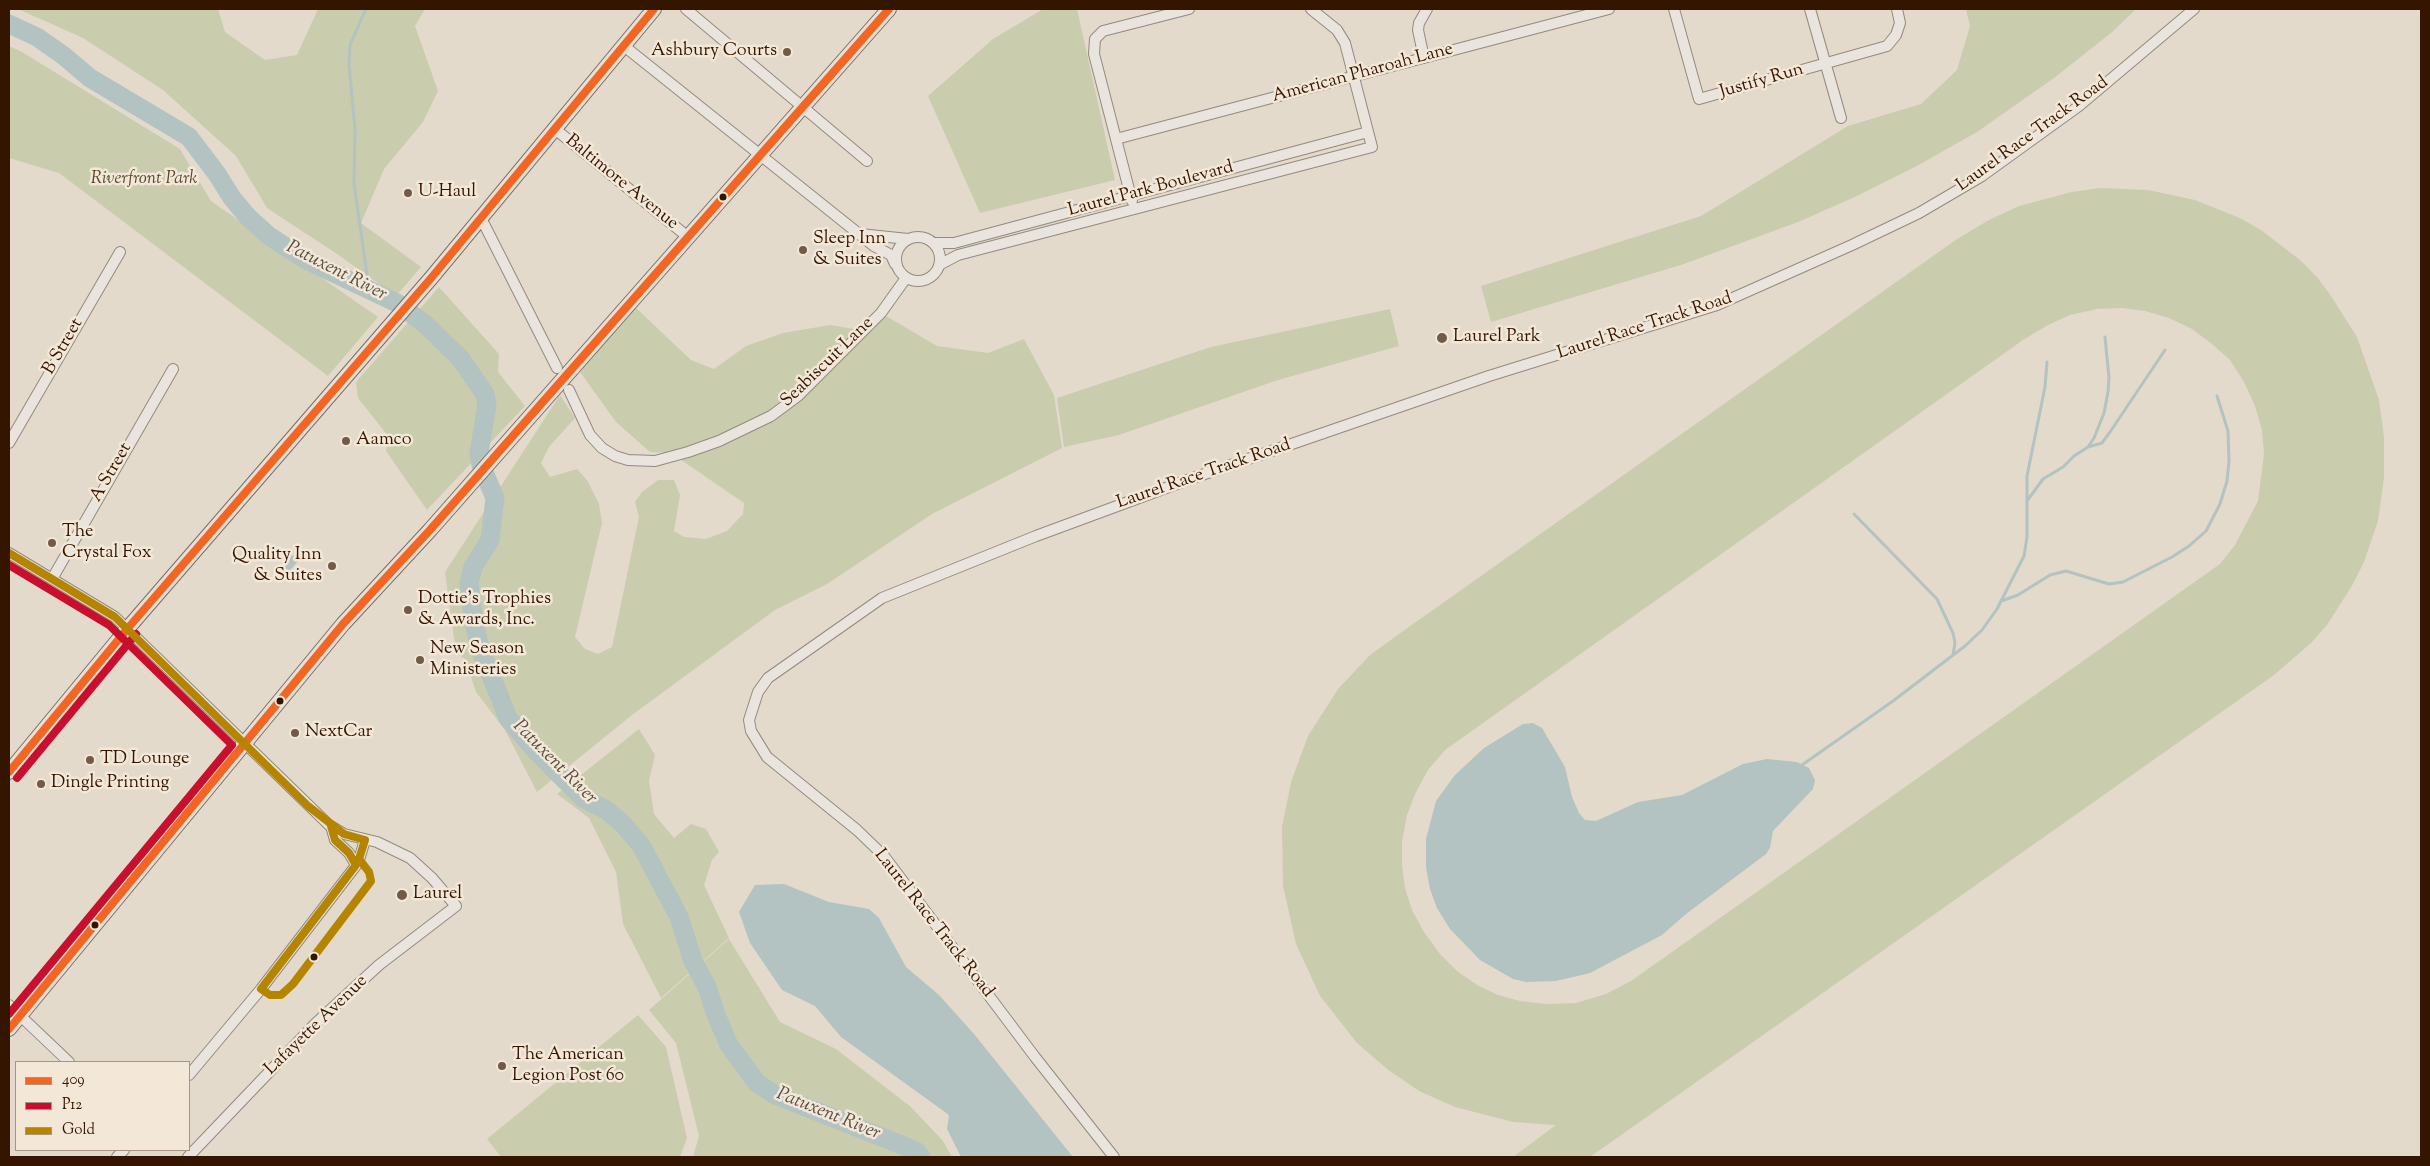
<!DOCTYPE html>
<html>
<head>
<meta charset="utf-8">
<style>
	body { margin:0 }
	#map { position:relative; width:2430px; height:1166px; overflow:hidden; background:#e3dacc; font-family:"Sorts Mill Goudy",serif }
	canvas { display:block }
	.frame { position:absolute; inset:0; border:10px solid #341500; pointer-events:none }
	.legend { position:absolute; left:15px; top:1061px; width:175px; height:90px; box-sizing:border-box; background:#f3e8d7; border:1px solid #a79481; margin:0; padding:6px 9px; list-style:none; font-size:15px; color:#341500 }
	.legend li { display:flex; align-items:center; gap:10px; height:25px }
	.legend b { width:25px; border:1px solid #a79481 }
</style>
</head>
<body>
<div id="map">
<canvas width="2430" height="1166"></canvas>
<div class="frame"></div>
<ul class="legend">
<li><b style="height:6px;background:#f26522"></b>409</li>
<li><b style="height:6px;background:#c8102e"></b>P12</li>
<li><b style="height:6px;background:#b58500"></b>Gold</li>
</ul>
</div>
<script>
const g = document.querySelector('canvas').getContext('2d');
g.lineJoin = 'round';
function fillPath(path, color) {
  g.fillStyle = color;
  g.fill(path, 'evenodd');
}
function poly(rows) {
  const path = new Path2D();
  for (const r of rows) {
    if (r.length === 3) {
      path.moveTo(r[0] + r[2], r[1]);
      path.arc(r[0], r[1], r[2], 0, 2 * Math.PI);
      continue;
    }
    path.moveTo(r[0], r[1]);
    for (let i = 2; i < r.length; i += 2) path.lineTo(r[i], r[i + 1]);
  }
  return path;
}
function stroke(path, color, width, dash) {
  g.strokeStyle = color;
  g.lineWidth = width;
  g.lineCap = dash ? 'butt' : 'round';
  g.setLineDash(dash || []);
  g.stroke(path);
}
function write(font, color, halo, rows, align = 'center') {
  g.font = font + ' "Sorts Mill Goudy",serif';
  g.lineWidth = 5;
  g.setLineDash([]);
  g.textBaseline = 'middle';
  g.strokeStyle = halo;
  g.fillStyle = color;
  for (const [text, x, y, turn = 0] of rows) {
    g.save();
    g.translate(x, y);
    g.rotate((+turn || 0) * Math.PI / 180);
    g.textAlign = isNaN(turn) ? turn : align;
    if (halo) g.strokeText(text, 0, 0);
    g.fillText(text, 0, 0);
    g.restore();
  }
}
fillPath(poly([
	[18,9,218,9,225,32,265,60,297,55,318,9,425,9,415,26,438,91,423,122,384,169,361,223,421,267,396,296,337,254,267,208,236,156,163,90,83,38],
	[1043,9,1077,9,1115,180,980,213,928,96,993,39],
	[1966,9,2136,9,2111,33,2054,78,1977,132,1915,167,1857,196,1798,222,1684,264,1491,322,1481,286,1701,216,1848,126,1921,104,1957,70,1970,26],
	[9,46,22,52,180,149,211,201,378,317,328,376,59,173,9,158],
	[2100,188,2148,190,2195,200,2240,218,2261,230,2300,260,2317,277,2331,296,2357,337,2379,400,2384,437,2384,477,2378,521,2364,562,2353,584,2327,625,2311,643,2274,675,1590,1157,1513,1157,1556,1125,1513,1122,1455,1107,1419,1091,1387,1069,1357,1043,1320,996,1296,944,1283,886,1282,827,1291,782,1308,736,1338,689,1370,655,1399,634,1957,239,1989,220,2019,206,2072,192],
	[2121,308,2145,311,2169,318,2192,329,2212,344,2230,360,2244,382,2255,406,2262,430,2264,454,2258,501,2235,545,2220,564,1631,981,1606,994,1576,1003,1546,1004,1520,1001,1498,995,1477,985,1457,971,1440,954,1424,932,1412,910,1405,888,1402,865,1402,841,1407,815,1416,792,1428,770,1445,750,2023,340,2048,325,2070,315,2097,309],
	[439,287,499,354,498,372,525,406,427,510,386,451,388,436,358,398,356,382],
	[635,307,691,360,714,369,746,346,783,333,830,325,854,329,881,313,937,346,988,353,1024,339,1054,395,1062,448,932,514,827,584,775,610,632,715,537,792,505,730,476,692,465,659,456,653,445,572,560,395,575,418,549,447,541,463,550,477,577,469,587,480,599,504,602,523,575,637,585,649,598,654,612,647,639,517,635,502,642,492,658,480,674,480,680,495,674,531,684,537,706,539,727,531,743,514,744,503,671,453,650,452,616,422,580,372],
	[1390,309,1399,346,1278,380,1119,435,1064,447,1057,398,1211,347],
	[639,729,655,755,649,781,654,814,674,838,691,824,706,829,719,852,712,860,704,885,729,938,661,998,623,924,616,872,589,818,557,794],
	[729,939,780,1022,836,1049,911,1107,943,1141,952,1157,693,1157,699,1136,676,1043,649,1010],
	[638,1015,666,1047,687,1138,680,1157,501,1157,487,1139]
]), '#caccae');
fillPath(poly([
	[292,555,299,560,287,574,280,568],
	[1533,723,1542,728,1565,767,1572,797,1579,813,1585,820,1596,821,1638,802,1682,795,1743,764,1767,759,1797,762,1809,768,1815,780,1813,789,1773,831,1770,848,1766,854,1686,914,1662,935,1590,973,1556,981,1526,982,1513,979,1480,960,1450,929,1437,908,1430,889,1426,867,1426,839,1436,801,1455,775,1484,748,1523,724],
	[784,884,829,902,869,909,879,918,906,967,939,995,974,1034,1073,1157,961,1157,947,1129,949,1115,841,1037,815,1006,782,990,750,943,739,912,755,885]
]), '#b2c3c1');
stroke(poly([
	[366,9,350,45,349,65,355,129,354,184,369,289],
	[2088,447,2102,443,2110,432,2165,350],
	[2027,501,2043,479,2063,467,2074,456,2088,447,2094,438,2104,413,2108,392,2109,378,2105,337],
	[1854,514,1937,599,1953,633,1955,643,1953,655],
	[2001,601,2018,595,2050,575,2066,571,2109,584,2123,582,2172,557,2189,546,2206,531,2220,504,2227,481,2229,461,2228,431,2217,396],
	[1802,765,1893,701,1965,646,1982,630,1997,609,2024,556,2027,537,2027,476,2045,387,2047,362]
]), '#b2c3c1', 3);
stroke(poly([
	[9,24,37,37,64,56,90,78,189,137,217,174,232,198,248,217,269,236,306,260,397,303,425,324,460,358,485,394,487,405,479,453,481,465,495,498,490,540,473,567,469,583,474,624,481,651,508,718,536,751,583,798,606,810,621,822,641,845,679,917,693,961,707,987,716,1015,729,1045,757,1083,775,1095,904,1146,917,1152,921,1157]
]), '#b2c3c1', 19);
const minor = poly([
	[686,9,867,161],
	[1674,9,1699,99,1887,46,1896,35,1900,23,1897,9],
	[1810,9,1841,118],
	[624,46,874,246,891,255,895,264],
	[1424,58,1418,30,1419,23,1427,9],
	[555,129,688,237],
	[1116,139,1609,9],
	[1132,201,1094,54,1095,39,1103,31,1189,9],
	[481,218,557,368],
	[860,234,908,239],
	[918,259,22],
	[933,243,954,243,1368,132],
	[939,265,958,255,1372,147,1345,43,1337,30,1311,9],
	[569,390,590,435,602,448,615,456,628,460,655,461,688,452,719,441,771,416,798,396,881,313,906,278],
	[9,443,120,252],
	[9,553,115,617,329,825,344,834,377,842,410,858,432,878,456,906,379,965,315,1024,188,1157],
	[52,579,173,369],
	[331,826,335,840,349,853,356,865],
	[9,1005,69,1062],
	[189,1075,261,989,351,872,358,863,365,840],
	[117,1157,124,1150],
	[1114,1157,1035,1057,884,856,857,830,767,757,751,731,749,720,758,692,768,678,882,598,1036,536,1193,478,1489,376,1717,305,1852,245,1919,213,1982,176,2079,106,2194,9]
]);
const major = poly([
	[9,772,128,628,432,277,654,9],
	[9,1029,343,624,430,530,889,9]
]);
stroke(minor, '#938a7f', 12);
stroke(major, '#796f65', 16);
stroke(minor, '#e9e4dd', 10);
stroke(major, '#e6e0d8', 14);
stroke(poly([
	[9,772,128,628,432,277,654,9],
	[9,1029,343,624,430,530,889,9]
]), '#f26522', 8);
stroke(poly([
	[9,565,109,625,232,745,9,1014],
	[17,778,136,634]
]), '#c8102e', 8);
stroke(poly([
	[9,553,115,617,308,806,344,834,365,840,359,859,369,872,371,881,293,984,281,995,270,995,261,989,356,865,349,853,335,840,331,826]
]), '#b58500', 8);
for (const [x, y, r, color] of [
	[787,52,5,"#715a47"],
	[408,193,5,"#715a47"],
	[723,197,4.5,"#341500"],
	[803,250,5,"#715a47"],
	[1442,338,6,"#715a47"],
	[346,441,5,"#715a47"],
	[52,543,5,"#715a47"],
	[332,566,5,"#715a47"],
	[408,610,5,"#715a47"],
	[420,660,5,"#715a47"],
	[280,701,4.5,"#341500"],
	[295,733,5,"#715a47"],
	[90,760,5,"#715a47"],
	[41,784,5,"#715a47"],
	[402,895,6,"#715a47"],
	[95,925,4.5,"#341500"],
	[314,957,4.5,"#341500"],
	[502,1066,5,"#715a47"]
]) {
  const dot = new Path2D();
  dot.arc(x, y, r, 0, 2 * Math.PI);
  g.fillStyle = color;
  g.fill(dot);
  stroke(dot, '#f3e8d7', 2);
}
write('18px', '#341500', '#f3e8d7', [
	["Ashbury Courts",777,52,"right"],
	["U-Haul",418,193],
	["Sleep Inn",813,240],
	["& Suites",813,261],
	["Laurel Park",1453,338],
	["Aamco",356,441],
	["The",62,533],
	["Crystal Fox",62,554],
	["Quality Inn",322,556,"right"],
	["& Suites",322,577,"right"],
	["Dottie’s Trophies",418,600],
	["& Awards, Inc.",418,621],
	["New Season",430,650],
	["Ministeries",430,671],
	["NextCar",305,733],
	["TD Lounge",100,760],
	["Dingle Printing",51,784],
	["Laurel",413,895],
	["The American",512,1056],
	["Legion Post 60",512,1077]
], 'left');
write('18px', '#341500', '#f3e8d7', [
	["American Pharoah Lane",1363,74,-15],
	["Justify Run",1762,82,-16],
	["Laurel Race Track Road",2033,135,-36],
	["Baltimore Avenue",621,183,39],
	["Laurel Park Boulevard",1151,190,-15],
	["Laurel Race Track Road",1645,327,-18],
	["B Street",64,347,-60],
	["Seabiscuit Lane",828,363,-44],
	["A Street",112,473,-60],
	["Laurel Race Track Road",1204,475,-19],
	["Laurel Race Track Road",933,924,52],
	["Lafayette Avenue",317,1026,-44]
]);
write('italic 18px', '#5b492d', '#f3e8d7', [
	["Riverfront Park",144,180]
]);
write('italic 19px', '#594e42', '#f3e8d7', [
	["Patuxent River",336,272,27],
	["Patuxent River",554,763,45],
	["Patuxent River",828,1115,22]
]);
</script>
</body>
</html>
